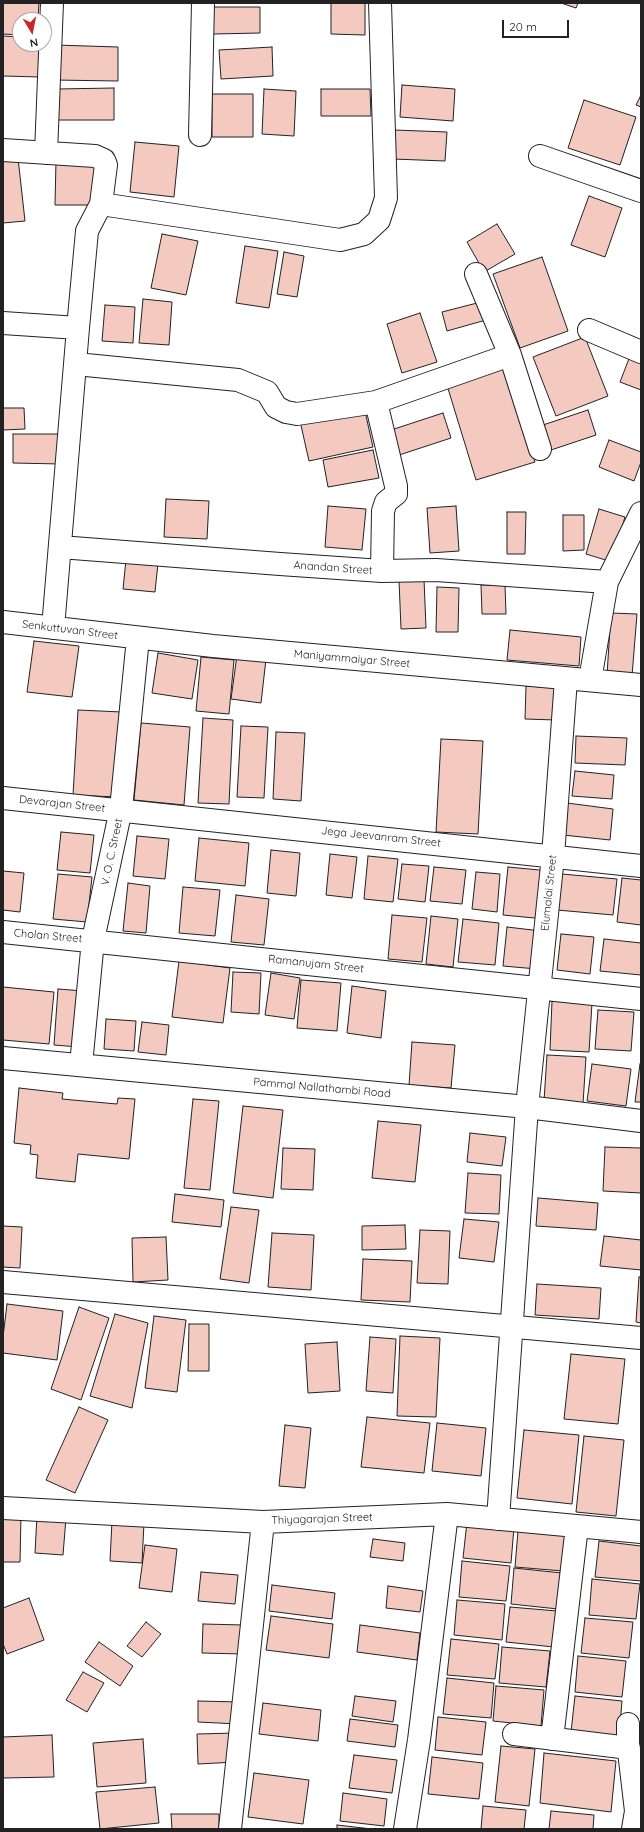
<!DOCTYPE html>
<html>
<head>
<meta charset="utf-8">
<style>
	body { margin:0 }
	#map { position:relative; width:644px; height:1832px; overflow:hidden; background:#fff; font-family:Quicksand,sans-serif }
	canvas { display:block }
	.frame { position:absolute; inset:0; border:4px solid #222; pointer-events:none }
	.north { position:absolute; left:12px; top:12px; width:40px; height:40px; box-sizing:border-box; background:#fff; border:1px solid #a7a7a7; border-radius:50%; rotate:170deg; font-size:11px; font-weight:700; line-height:16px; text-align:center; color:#222 }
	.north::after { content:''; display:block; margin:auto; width:14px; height:18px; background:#c62828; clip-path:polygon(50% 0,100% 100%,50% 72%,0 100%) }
	.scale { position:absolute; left:502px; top:20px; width:67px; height:18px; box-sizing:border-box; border:2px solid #222; border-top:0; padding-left:5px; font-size:12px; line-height:14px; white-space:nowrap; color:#222; -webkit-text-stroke:3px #fff; paint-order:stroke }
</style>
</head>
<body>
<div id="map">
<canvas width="644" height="1832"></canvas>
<div class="frame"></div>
<div class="north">N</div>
<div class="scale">20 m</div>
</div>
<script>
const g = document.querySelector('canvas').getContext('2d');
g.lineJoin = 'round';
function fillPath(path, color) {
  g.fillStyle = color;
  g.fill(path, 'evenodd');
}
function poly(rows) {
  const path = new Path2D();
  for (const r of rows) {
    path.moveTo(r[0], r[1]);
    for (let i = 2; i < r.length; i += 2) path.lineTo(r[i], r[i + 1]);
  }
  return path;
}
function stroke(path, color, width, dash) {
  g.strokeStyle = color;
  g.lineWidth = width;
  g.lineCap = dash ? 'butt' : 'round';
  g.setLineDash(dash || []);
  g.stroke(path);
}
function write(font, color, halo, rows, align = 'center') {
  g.font = font + ' Quicksand,sans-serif';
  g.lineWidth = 3;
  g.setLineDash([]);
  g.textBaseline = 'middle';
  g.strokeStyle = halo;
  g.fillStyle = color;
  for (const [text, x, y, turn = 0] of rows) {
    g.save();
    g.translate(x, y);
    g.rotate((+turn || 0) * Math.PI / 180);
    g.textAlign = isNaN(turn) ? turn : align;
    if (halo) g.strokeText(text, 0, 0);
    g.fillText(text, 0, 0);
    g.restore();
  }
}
const building = poly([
	[3,3,39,3,38,20,20,20,20,35,3,34,3,3],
	[331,3,365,3,365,35,331,34,331,3],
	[561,3,578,3,576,8,561,3],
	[212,7,260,7,260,33,213,34,212,7],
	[3,36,20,37,20,44,40,44,40,77,3,76,3,36],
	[55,45,118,47,118,81,54,80,55,45],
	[272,47,273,76,221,79,219,50,272,47],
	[402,85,455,89,453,121,400,117,402,85],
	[114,88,114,120,57,120,57,89,114,88],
	[264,89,296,91,294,136,262,134,264,89],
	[321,89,370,89,371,116,321,116,321,89],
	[212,94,253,94,253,137,212,137,212,94],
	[641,95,641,107,636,105,641,95],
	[584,100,636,117,620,165,568,148,584,100],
	[394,130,447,132,445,161,393,159,394,130],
	[135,142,179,146,174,197,130,192,135,142],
	[18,158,25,221,3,223,3,160,18,158],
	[56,161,97,161,97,205,55,205,56,161],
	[589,196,622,208,605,257,571,245,589,196],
	[497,224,515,254,484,272,467,242,497,224],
	[162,234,198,241,186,295,151,288,162,234],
	[245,246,278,251,269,308,236,303,245,246],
	[284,252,304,256,297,297,277,294,284,252],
	[542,257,568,331,520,348,493,274,542,257],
	[143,299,172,302,169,345,139,343,143,299],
	[481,302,486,320,447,331,442,312,481,302],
	[105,305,135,307,133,343,102,341,105,305],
	[420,313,437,362,402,373,387,324,420,313],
	[585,337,608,396,556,416,533,357,585,337],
	[630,356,641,360,641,390,620,382,630,356],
	[505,364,535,462,476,480,446,382,505,364],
	[364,407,373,447,309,461,300,421,364,407],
	[3,408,24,408,25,429,3,430,3,408],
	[588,410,596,435,548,451,540,426,588,410],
	[443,413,451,438,396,456,388,431,443,413],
	[13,434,61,434,61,464,13,463,13,434],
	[609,440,641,452,641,462,634,481,599,467,609,440],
	[373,450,379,478,328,487,323,460,373,450],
	[166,499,209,501,207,539,164,537,166,499],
	[328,506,366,509,362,550,325,547,328,506],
	[456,506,459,551,430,553,427,508,456,506],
	[599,509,625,517,612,562,586,554,599,509],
	[507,512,526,512,525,554,507,554,507,512],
	[563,515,584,515,584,550,563,551,563,515],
	[126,560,158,563,155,592,123,589,126,560],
	[424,579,426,628,401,629,399,580,424,579],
	[481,585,505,585,506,614,482,614,481,585],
	[437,587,459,588,458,632,436,632,437,587],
	[611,613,637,614,632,676,607,675,611,613],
	[510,630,581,637,579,666,507,660,510,630],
	[34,641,79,646,72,697,27,692,34,641],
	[158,653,198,660,192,699,152,693,158,653],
	[237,655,266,659,261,703,231,699,237,655],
	[201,657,234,660,229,714,196,711,201,657],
	[526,686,558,688,556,720,525,719,526,686],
	[78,710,122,712,117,797,73,795,78,710],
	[203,718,233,720,229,804,198,803,203,718],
	[141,723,190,727,184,805,134,800,141,723],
	[241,726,268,727,264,798,237,797,241,726],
	[276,732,305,733,301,801,273,799,276,732],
	[576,736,627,738,625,765,575,763,576,736],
	[441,739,483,741,478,834,436,832,441,739],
	[575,771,614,775,612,799,572,796,575,771],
	[567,803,613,809,610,840,563,835,567,803],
	[61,832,94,835,90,873,57,870,61,832],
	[137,836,169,839,165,879,133,876,137,836],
	[199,838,249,843,245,886,195,881,199,838],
	[271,850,300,853,296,896,267,893,271,850],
	[330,854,357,857,352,898,326,895,330,854],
	[368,856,398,859,393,902,364,899,368,856],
	[402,864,429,866,425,902,398,899,402,864],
	[434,867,466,870,462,904,430,901,434,867],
	[508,867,550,871,545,919,503,915,508,867],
	[3,871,24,873,20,912,3,910,3,871],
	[476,872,500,874,497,912,472,909,476,872],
	[58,874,92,877,87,922,53,919,58,874],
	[562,874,617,879,613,915,557,910,562,874],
	[622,878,641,880,641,925,617,922,622,878],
	[128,883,150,886,146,933,123,931,128,883],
	[183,887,220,890,215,936,179,933,183,887],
	[236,895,269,899,264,945,231,942,236,895],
	[392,915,427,918,422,962,388,959,392,915],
	[431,916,458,919,453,967,426,964,431,916],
	[463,919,499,923,495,965,458,962,463,919],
	[507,927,541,931,537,969,503,966,507,927],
	[561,934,594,937,590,974,557,970,561,934],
	[604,939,641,943,641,975,600,971,604,939],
	[179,961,230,968,223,1023,172,1017,179,961],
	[233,972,261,973,259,1014,231,1012,233,972],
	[271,973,300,978,294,1019,265,1015,271,973],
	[301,980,341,983,337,1031,297,1028,301,980],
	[352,986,386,991,381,1038,347,1033,352,986],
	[3,987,54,992,49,1044,3,1040,3,987],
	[58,989,84,991,79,1047,54,1045,58,989],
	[552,1001,592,1003,589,1052,550,1050,552,1001],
	[598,1010,634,1012,631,1051,595,1049,598,1010],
	[106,1019,136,1021,134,1051,104,1049,106,1019],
	[142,1022,169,1025,166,1055,138,1052,142,1022],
	[412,1042,455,1045,451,1088,409,1085,412,1042],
	[547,1055,586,1057,583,1104,544,1101,547,1055],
	[592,1064,631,1069,626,1106,587,1101,592,1064],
	[640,1064,641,1064,641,1102,635,1102,640,1064],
	[19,1088,63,1093,62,1099,117,1104,118,1098,135,1099,129,1159,78,1154,75,1182,36,1178,38,1155,30,1154,31,1145,14,1143,19,1088],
	[193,1099,219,1101,210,1190,184,1188,193,1099],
	[243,1106,283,1110,273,1198,233,1193,243,1106],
	[378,1121,421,1125,415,1182,372,1178,378,1121],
	[470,1133,506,1137,502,1166,467,1162,470,1133],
	[605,1147,641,1148,641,1193,603,1191,605,1147],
	[283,1148,315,1149,313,1190,281,1189,283,1148],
	[468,1173,501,1175,499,1214,465,1213,468,1173],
	[175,1194,224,1200,221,1227,172,1222,175,1194],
	[538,1198,598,1203,596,1230,536,1226,538,1198],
	[231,1207,259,1210,249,1283,220,1279,231,1207],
	[464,1219,499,1222,494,1262,459,1258,464,1219],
	[405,1225,406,1249,362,1250,362,1226,405,1225],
	[3,1226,22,1227,20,1268,3,1267,3,1226],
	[420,1230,450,1231,448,1284,417,1283,420,1230],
	[272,1233,314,1235,311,1290,268,1287,272,1233],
	[604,1236,641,1240,641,1270,600,1266,604,1236],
	[166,1237,168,1280,133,1282,132,1238,166,1237],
	[363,1259,412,1261,410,1302,361,1300,363,1259],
	[639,1277,641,1277,641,1323,636,1322,639,1277],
	[537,1284,601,1288,599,1319,535,1315,537,1284],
	[7,1304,63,1311,57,1360,3,1353,3,1337,7,1304],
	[79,1307,109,1318,81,1400,51,1389,79,1307],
	[115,1314,148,1323,132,1408,90,1396,115,1314],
	[154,1316,186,1320,177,1392,145,1388,154,1316],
	[189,1324,209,1324,209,1371,188,1371,189,1324],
	[400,1336,440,1338,436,1417,397,1416,400,1336],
	[370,1337,396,1339,393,1393,366,1391,370,1337],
	[337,1342,340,1391,308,1393,305,1344,337,1342],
	[571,1354,625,1359,618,1424,564,1419,571,1354],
	[79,1407,108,1420,75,1493,46,1480,79,1407],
	[367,1417,430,1423,424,1473,361,1467,367,1417],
	[437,1423,486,1428,481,1476,432,1471,437,1423],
	[285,1425,311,1428,305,1488,279,1486,285,1425],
	[524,1430,579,1435,572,1504,517,1498,524,1430],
	[584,1436,624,1440,616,1516,576,1512,584,1436],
	[3,1515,21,1515,20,1562,3,1562,3,1515],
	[37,1516,66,1518,63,1555,35,1553,37,1516],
	[112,1521,144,1523,142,1563,110,1561,112,1521],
	[467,1522,514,1527,511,1563,463,1558,467,1522],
	[518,1531,566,1535,563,1571,515,1567,518,1531],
	[373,1539,405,1543,403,1561,370,1557,373,1539],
	[599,1541,641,1546,641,1581,595,1577,599,1541],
	[145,1545,177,1549,172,1592,139,1588,145,1545],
	[462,1561,510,1566,506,1601,459,1597,462,1561],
	[514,1568,562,1573,558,1609,511,1604,514,1568],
	[201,1572,238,1575,235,1604,198,1601,201,1572],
	[592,1579,640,1584,636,1619,589,1615,592,1579],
	[272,1585,335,1593,332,1619,269,1611,272,1585],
	[388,1586,423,1591,420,1612,386,1608,388,1586],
	[29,1598,44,1640,7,1654,3,1644,3,1608,29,1598],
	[457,1600,505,1604,502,1640,454,1635,457,1600],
	[510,1607,557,1611,554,1647,506,1642,510,1607],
	[271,1616,333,1624,329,1658,266,1650,271,1616],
	[585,1618,633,1622,629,1658,581,1653,585,1618],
	[146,1622,161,1634,142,1657,127,1646,146,1622],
	[203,1624,244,1625,243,1654,202,1653,203,1624],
	[360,1625,420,1633,417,1660,357,1652,360,1625],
	[451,1639,499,1644,495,1679,447,1675,451,1639],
	[99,1642,133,1666,120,1686,85,1662,99,1642],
	[502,1647,550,1651,546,1687,499,1683,502,1647],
	[578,1656,626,1661,622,1697,575,1692,578,1656],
	[83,1672,104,1683,87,1712,66,1700,83,1672],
	[447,1678,494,1683,491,1718,443,1714,447,1678],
	[496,1686,544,1690,541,1726,493,1721,496,1686],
	[355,1696,396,1701,393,1722,352,1716,355,1696],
	[575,1696,622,1701,619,1737,571,1732,575,1696],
	[198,1701,239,1702,238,1724,198,1722,198,1701],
	[263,1703,321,1710,318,1741,259,1734,263,1703],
	[438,1717,486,1722,482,1755,435,1750,438,1717],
	[350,1719,398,1725,395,1747,347,1741,350,1719],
	[235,1733,236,1762,198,1764,197,1734,235,1733],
	[52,1735,54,1777,3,1778,3,1737,52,1735],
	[143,1739,146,1783,97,1787,93,1743,143,1739],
	[501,1746,535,1749,529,1806,495,1802,501,1746],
	[544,1753,616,1761,611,1812,540,1803,544,1753],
	[354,1755,397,1760,392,1793,349,1788,354,1755],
	[432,1757,483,1763,479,1799,428,1794,432,1757],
	[254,1773,309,1780,303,1824,248,1817,254,1773],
	[155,1787,159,1823,100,1829,96,1792,155,1787],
	[343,1793,387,1799,384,1826,340,1821,343,1793],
	[483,1806,526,1810,524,1829,481,1829,483,1806],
	[551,1811,594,1815,593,1829,549,1829,551,1811],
	[171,1814,219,1814,219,1829,172,1829,171,1814],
	[337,1825,372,1829,337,1829,337,1825]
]);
fillPath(building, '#f3c9c0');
stroke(building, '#222', 1);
const minor = poly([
	[200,135,203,3],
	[3,150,95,156,104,160,106,165,101,204,87,231,78,328,53,628],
	[46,153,52,3],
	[540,156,641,191],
	[101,204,340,240,364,234,379,220,386,198,380,3],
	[476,274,510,355,540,449],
	[3,323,78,328],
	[589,330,641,352],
	[76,364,238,380,267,392,276,407,286,412,297,414,376,402,510,355],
	[376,402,396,486,396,494,386,502,383,511,382,571],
	[60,547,280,564,382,571,436,570,607,582],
	[3,622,213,646,641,685],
	[590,680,607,582,641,513],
	[3,798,641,866],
	[3,932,641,999],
	[3,1058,527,1107,641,1121],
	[81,1065,93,940,121,809,138,638],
	[3,1282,641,1338],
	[3,1508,263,1522,447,1514,641,1532],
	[498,1519,527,1107,553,856,566,679],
	[628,1724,628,1743,636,1811,633,1829],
	[514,1734,629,1748],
	[552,1739,577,1526],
	[230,1829,263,1522],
	[405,1829,419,1740,447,1514]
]);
stroke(minor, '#222', 24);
stroke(minor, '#fff', 22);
write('11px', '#222', '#fff', [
	["Anandan Street",333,568,4],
	["Senkuttuvan Street",70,630,7],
	["Maniyammaiyar Street",352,659,5],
	["Devarajan Street",62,804,6],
	["Jega Jeevanram Street",381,837,6],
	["V. O. C. Street",112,852,-78],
	["Elumalai Street",549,893,-84],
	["Cholan Street",48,936,5],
	["Ramanujam Street",316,964,6],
	["Pammal Nallathambi Road",322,1088,5],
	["Thiyagarajan Street",322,1519,-2]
]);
</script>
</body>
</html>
